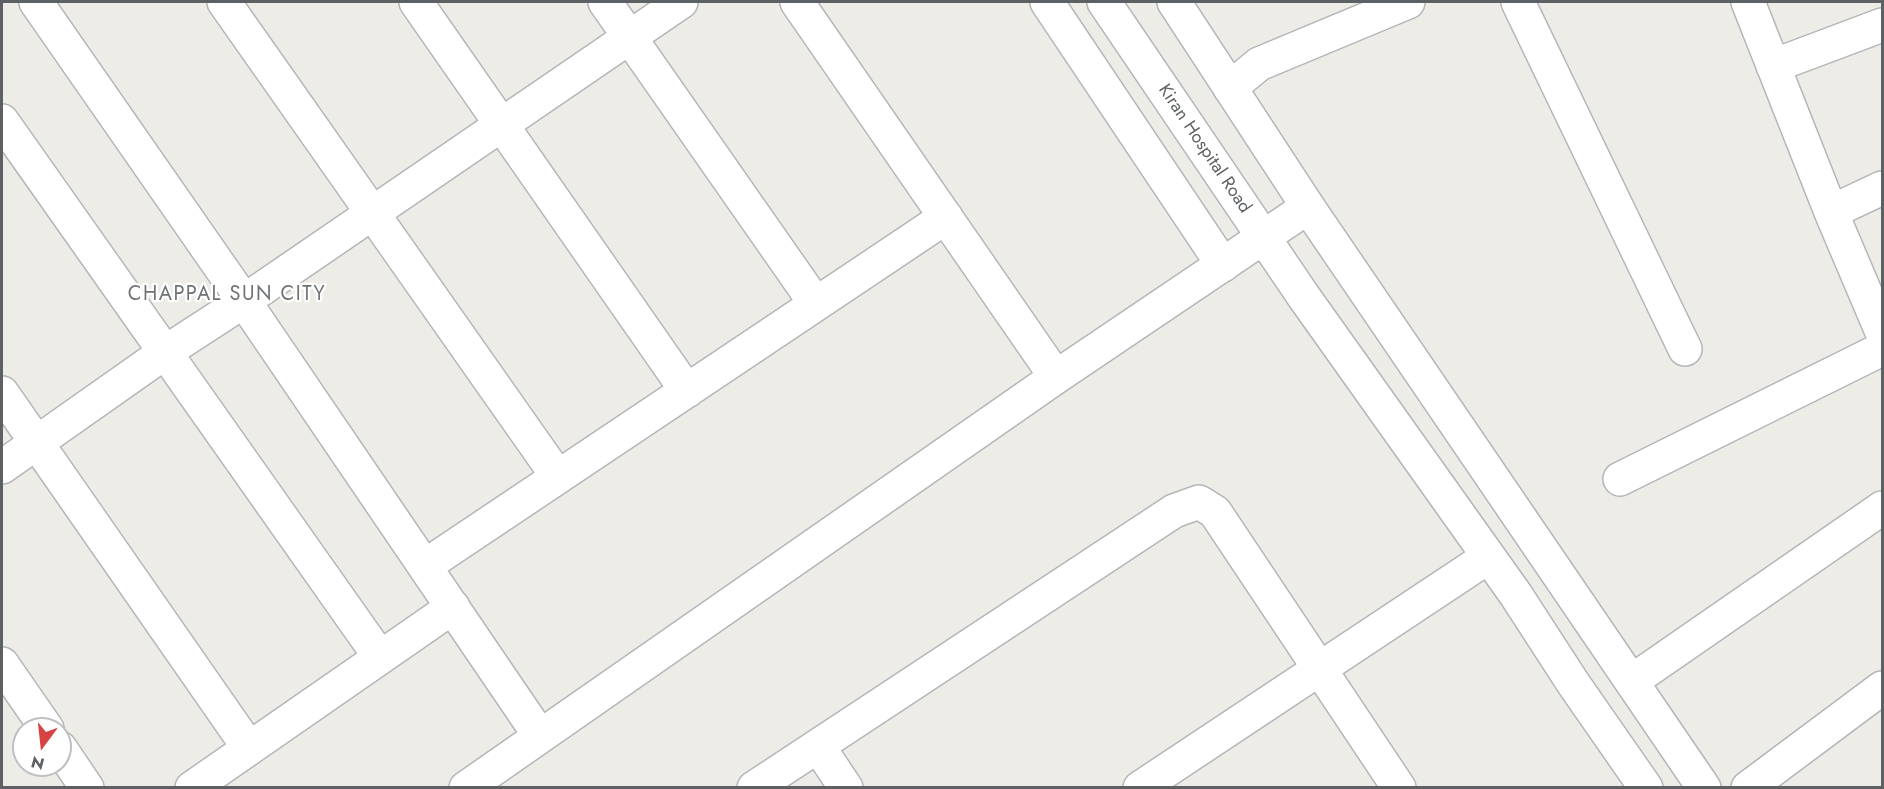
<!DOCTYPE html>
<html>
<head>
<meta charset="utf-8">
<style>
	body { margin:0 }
	#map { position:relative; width:1884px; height:789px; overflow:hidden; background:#eeece6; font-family:Jost,sans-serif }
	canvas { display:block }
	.frame { position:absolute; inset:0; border:3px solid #5d6164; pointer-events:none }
	.north { position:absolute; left:12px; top:717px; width:60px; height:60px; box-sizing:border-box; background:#fff; border:2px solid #bec0c1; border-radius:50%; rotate:195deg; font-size:16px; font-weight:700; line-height:24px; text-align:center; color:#5d6164 }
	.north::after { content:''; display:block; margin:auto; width:21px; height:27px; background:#d74343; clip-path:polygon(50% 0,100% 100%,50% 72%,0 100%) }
</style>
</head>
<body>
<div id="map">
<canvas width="1884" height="789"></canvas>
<div class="frame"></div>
<div class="north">N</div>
</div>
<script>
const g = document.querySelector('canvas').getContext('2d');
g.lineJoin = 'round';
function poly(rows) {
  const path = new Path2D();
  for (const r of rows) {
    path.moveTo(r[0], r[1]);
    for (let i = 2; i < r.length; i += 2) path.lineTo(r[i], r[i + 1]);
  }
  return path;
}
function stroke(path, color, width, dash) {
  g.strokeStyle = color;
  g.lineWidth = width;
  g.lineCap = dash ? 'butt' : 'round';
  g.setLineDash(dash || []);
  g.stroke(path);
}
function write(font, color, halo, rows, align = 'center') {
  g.font = font + ' Jost,sans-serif';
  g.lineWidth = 4.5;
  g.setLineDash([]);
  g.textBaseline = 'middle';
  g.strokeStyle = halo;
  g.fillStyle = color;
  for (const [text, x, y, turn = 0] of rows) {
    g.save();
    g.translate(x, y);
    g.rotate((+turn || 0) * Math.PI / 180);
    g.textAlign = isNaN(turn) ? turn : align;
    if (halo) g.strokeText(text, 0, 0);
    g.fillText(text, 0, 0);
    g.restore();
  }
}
const street = poly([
	[36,2,244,301,540,736],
	[224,2,558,477],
	[416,2,687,391],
	[605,2,816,304],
	[797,2,1056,377],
	[1047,2,1223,265],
	[1518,2,1685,349],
	[1748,2,1831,212,1882,332],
	[1773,66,1882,25],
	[1230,88,1259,64,1408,2],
	[2,121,380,657],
	[1831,212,1882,188],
	[2,393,249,748],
	[2,467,164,353,244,301,681,2],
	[1620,479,1882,349],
	[425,566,946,217],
	[2,664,47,729],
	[1632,681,1882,508],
	[818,746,846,788],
	[60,748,87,788],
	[192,788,453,607],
	[466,788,1056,377,1308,207],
	[754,788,1174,511,1199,502,1215,512,1399,788],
	[1140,788,1488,557]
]);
const secondary = poly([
	[1104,2,1304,297,1516,595,1573,683,1646,788],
	[1174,2,1308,207,1704,788],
	[1748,788,1882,688]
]);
stroke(street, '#b3b6b9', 36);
stroke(secondary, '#b2b5b9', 36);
stroke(street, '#fff', 33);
stroke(secondary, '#fff', 33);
write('18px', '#5d6164', '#fff', [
	["Kiran Hospital Road",1204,149,56]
]);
g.letterSpacing = '1.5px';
write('20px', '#6f7376', '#fff', [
	["CHAPPAL SUN CITY",227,295]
]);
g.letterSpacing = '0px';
</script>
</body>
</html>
